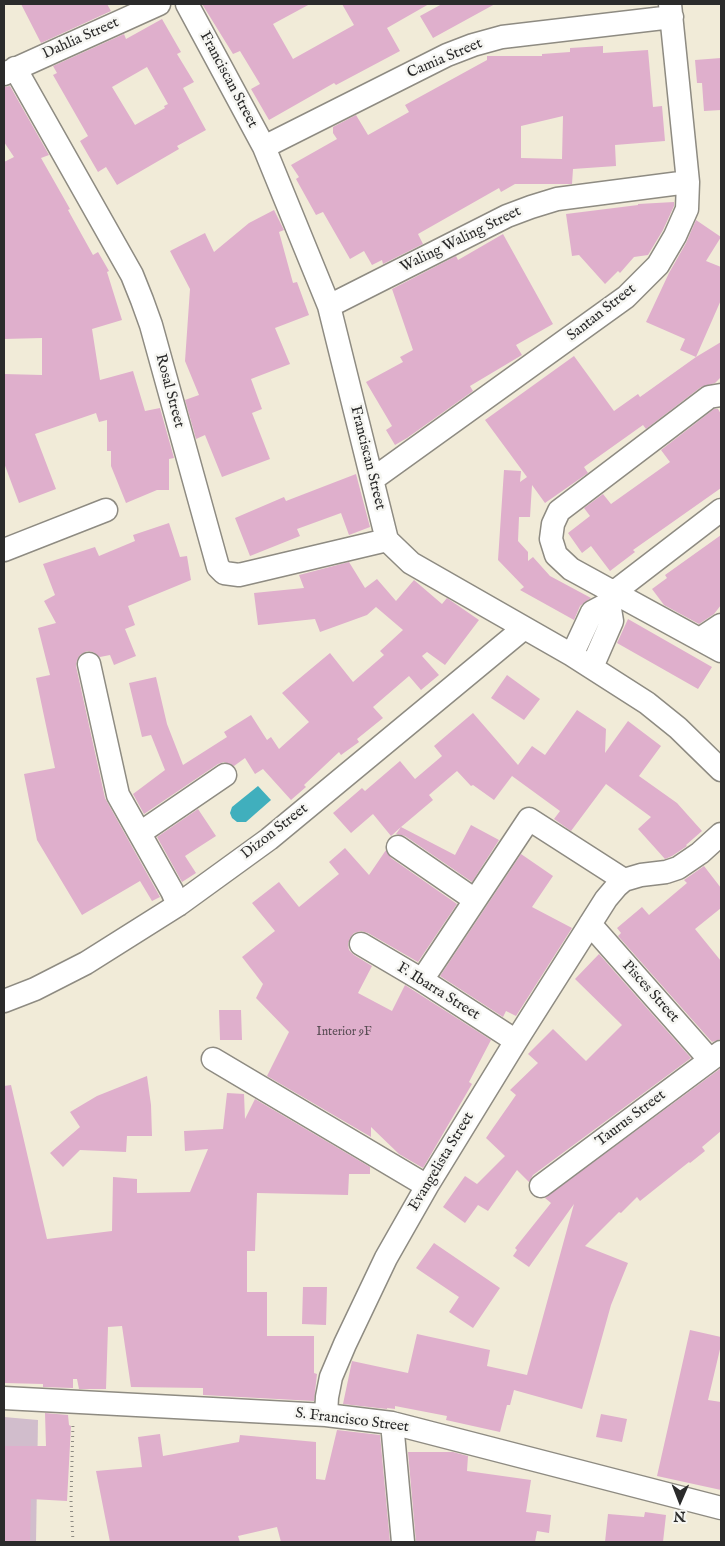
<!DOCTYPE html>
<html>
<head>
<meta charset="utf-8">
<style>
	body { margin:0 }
	#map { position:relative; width:725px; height:1546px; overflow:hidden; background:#f1ebd8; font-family:"IM FELL English",serif }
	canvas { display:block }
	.frame { position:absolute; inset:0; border:5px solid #2b2b2b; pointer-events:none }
	.north { position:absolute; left:655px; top:1476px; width:50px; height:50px; -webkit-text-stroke:4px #f6f6f2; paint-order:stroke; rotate:181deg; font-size:14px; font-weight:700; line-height:20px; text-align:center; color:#2b2b2b }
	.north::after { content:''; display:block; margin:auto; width:18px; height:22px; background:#2b2b2b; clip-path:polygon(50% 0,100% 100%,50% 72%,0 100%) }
</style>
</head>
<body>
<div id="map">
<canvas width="725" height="1546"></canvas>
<div class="frame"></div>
<div class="north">N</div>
</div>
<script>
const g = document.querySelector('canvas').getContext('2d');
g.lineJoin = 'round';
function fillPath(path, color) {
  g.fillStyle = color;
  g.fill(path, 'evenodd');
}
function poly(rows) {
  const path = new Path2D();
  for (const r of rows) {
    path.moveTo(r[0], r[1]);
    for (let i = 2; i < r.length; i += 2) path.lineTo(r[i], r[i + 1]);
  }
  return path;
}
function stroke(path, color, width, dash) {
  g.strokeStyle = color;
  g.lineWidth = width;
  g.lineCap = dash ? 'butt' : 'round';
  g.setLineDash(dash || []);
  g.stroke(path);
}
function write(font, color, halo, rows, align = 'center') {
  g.font = font + ' "IM FELL English",serif';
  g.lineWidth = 5;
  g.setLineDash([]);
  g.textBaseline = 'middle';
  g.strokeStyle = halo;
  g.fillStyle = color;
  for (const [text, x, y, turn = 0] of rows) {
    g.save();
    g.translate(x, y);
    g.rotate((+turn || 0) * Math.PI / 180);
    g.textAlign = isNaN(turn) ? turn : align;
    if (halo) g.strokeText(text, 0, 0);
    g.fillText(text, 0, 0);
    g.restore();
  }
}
fillPath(poly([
	[4,1417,38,1420,36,1542,4,1542]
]), '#d1bdcc');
fillPath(poly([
	[258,786,271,800,246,822,237,822,232,818,230,813,232,807]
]), '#40afbd');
fillPath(poly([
	[21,4,107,4,111,11,41,43],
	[202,4,310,4,273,24,293,59,354,25,342,4,429,4,387,28,400,51,336,85,334,83,269,120,251,89,260,84,240,51,233,54],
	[442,4,495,4,433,38,420,16],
	[162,19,181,52,177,54,194,82,183,88,206,130,177,146,179,149,117,185,106,167,98,172,80,141,88,136,53,75,57,73,53,66,124,34,126,39],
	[147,67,168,104,164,106,165,108,135,125,112,87],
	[603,46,603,53,648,50,653,107,662,106,665,141,615,145,616,166,573,169,572,184,515,184,501,192,499,188,418,234,423,244,383,264,382,260,372,265,364,251,350,259,323,212,316,215,296,179,299,177,291,165,337,139,333,133,333,127,356,115,368,135,409,112,405,105,487,60,487,56,542,56,542,54,570,52,570,48],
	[563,116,562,159,521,158,521,126],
	[721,58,721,110,704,111,702,83,697,83,695,60],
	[10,86,49,155,41,158,70,209,68,210,93,255,98,252,109,271,107,272,122,320,92,329,100,380,133,371,145,411,160,408,174,458,169,459,169,490,157,490,126,503,111,466,111,451,107,451,107,420,99,422,96,413,35,434,56,489,19,503,4,463,4,374,42,375,42,338,4,339,4,162,14,157,4,142,4,87],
	[674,202,674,206,663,230,648,255,634,257,620,273,618,271,605,284,579,255,572,256,566,214,638,205,638,204],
	[274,210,284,230,279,232,293,283,297,282,309,315,275,328,290,364,251,379,262,409,252,413,270,459,222,477,205,435,196,439,185,400,199,395,185,361,190,289,170,251,205,233,214,252,249,223],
	[696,220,721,237,706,261,721,267,721,300,696,357,721,342,721,377,715,383,701,387,646,429,643,425,584,467,588,473,545,503,532,485,530,517,519,517,518,541,528,552,528,561,533,557,550,576,591,598,580,606,574,620,520,590,524,587,498,560,504,470,521,471,520,482,527,477,485,420,574,356,614,411,638,394,640,397,696,357,680,350,685,339,646,322,669,273,686,243],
	[503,234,553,324,516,345,522,355,470,386,473,391,407,438,395,445,386,430,392,426,366,382,403,362,400,357,413,350,392,289,456,256,458,260],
	[714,409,718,409,721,414,721,488,633,550,635,552,610,571,591,546,582,553,568,533,590,516,584,508,603,494,611,504,670,462,661,450],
	[356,474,370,527,349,535,341,513,297,529,300,536,250,556,235,518,284,497,286,501],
	[169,523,180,557,187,556,191,580,128,606,135,625,125,629,136,656,114,665,110,655,100,657,93,652,87,651,80,655,77,660,76,666,105,798,160,897,152,901,140,881,82,915,37,840,24,774,55,768,36,678,50,675,38,628,56,623,44,601,55,595,43,564,95,547,99,556,135,541,133,535],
	[721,535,721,605,714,614,699,624,664,605,652,589,667,578,665,575],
	[349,562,365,588,377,579,396,601,414,580,442,604,447,598,479,620,445,665,427,652,422,656,439,675,421,690,409,676,373,707,383,718,357,739,359,742,341,755,339,752,304,785,306,787,291,800,263,769,255,774,245,758,234,766,224,762,218,764,144,814,133,794,165,770,151,735,142,737,129,683,156,677,167,724,183,765,227,737,224,732,251,715,267,740,271,737,279,749,309,722,282,693,330,653,353,682,384,655,380,651,403,630,376,607,367,615,320,632,315,619,258,625,254,593,304,588,299,575],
	[628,619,712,667,698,689,617,643],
	[507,675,540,699,524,720,491,698],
	[577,710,606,729,605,753,628,721,661,746,639,776,677,803,702,831,686,845,687,846,672,856,665,859,638,829,651,817,606,784,571,831,554,819,560,811,512,776,494,800,473,785,471,786,457,771,429,795,433,800,401,827,455,855,471,825,499,840,472,882,405,836,396,834,401,827,391,836,373,814,351,833,333,813,362,788,365,791,400,761,415,779,442,756,434,746,473,713,518,765,532,746,545,755],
	[198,809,216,836,185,856,196,873,182,882,157,837],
	[345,848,369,875,386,850,391,858,457,904,418,962,368,933,361,931,354,933,350,938,348,944,349,950,354,955,372,966,358,993,392,1011,405,985,491,1040,469,1082,472,1084,423,1168,399,1154,371,1127,371,1137,267,1076,289,1032,256,998,263,984,242,957,275,931,252,903,279,882,299,907,339,874,329,862],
	[521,854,553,876,532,907,572,928,516,1016,506,1011,503,1017,440,976],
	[704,866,721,888,721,908,695,929,721,961,721,1039,712,1042,618,936,621,933,617,928,642,907,649,915,687,883,684,880],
	[599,954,691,1058,533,1175,529,1182,517,1170,488,1211,478,1205,465,1223,443,1207,465,1176,477,1184,505,1156,486,1138,516,1095,510,1090,538,1063,528,1054,553,1029,586,1061,622,1025,575,979],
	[219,1010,241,1010,242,1040,220,1040],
	[721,1068,721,1131,702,1147,705,1151,690,1163,689,1162,640,1201,637,1197,621,1213,619,1212,585,1246,628,1263,611,1305,582,1409,514,1390,510,1405,507,1405,500,1432,446,1420,447,1416,395,1406,395,1409,387,1408,387,1409,343,1404,352,1361,408,1373,417,1334,490,1350,487,1366,527,1375,574,1204,529,1267,513,1256,517,1250,515,1248,551,1203,545,1198],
	[147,1076,151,1105,152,1136,127,1136,126,1152,80,1150,63,1167,50,1153,80,1127,70,1112,97,1096],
	[11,1085,47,1239,112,1231,113,1177,137,1179,137,1193,190,1192,208,1149,185,1151,184,1131,223,1129,227,1093,244,1094,245,1119,255,1099,370,1167,370,1174,349,1174,348,1195,257,1193,255,1251,247,1251,247,1292,267,1292,267,1336,314,1336,314,1373,317,1374,314,1401,203,1395,203,1388,131,1387,122,1326,108,1327,106,1389,79,1389,77,1379,73,1379,73,1388,43,1387,43,1384,4,1383,4,1086],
	[434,1243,500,1288,473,1328,449,1312,459,1297,416,1268],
	[303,1287,327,1287,326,1325,302,1324],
	[690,1330,721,1337,721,1345,708,1400,721,1402,721,1490,657,1476],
	[45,1413,68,1415,69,1425,71,1426,67,1501,31,1499,30,1542,4,1542,4,1446,46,1446],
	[601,1414,627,1419,622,1442,596,1437],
	[337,1430,380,1435,390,1542,281,1542,277,1527,238,1536,240,1542,110,1542,96,1471,142,1467,138,1437,160,1434,163,1456,239,1442,240,1435,316,1442,316,1479,325,1480],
	[408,1452,453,1452,468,1456,467,1471,531,1480,526,1512,551,1515,549,1533,537,1531,535,1542,416,1542],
	[645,1512,666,1515,663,1542,605,1542,608,1514,644,1517]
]), '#dfafcc');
const minor = poly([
	[187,4,264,147,329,306,387,540,411,563,572,655,647,703,678,728,721,770],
	[15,68,132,275,142,300,151,325,218,567,224,573,239,575,387,540],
	[4,74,159,4],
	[264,147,447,55,473,45,502,37,672,17],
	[329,306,507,216,531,207,557,199,688,182],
	[721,395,709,397,559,511,553,524,551,539,556,555,571,569,721,651],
	[373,479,626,297,658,265,675,236,687,209,688,182,670,4],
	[4,550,106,510],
	[700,639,721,625],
	[572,655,592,612,609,603],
	[89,664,118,795,172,891,178,905],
	[592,667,612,621,609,603,613,593,721,510],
	[140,833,225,775],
	[398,847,475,900],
	[590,924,710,1060],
	[361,944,422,980,516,1041],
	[422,980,529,819,624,880],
	[4,1001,35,989,86,963,178,905,269,839,524,628],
	[213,1059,427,1186],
	[541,1186,721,1052],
	[4,1398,326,1415,392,1423,721,1508],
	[326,1415,327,1397,331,1377,345,1344,386,1258,427,1186,516,1041,606,899,617,886,624,880,641,875,666,872,678,868,700,853,721,834],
	[392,1423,403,1542]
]);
stroke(minor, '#8e8b82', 25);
stroke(poly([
	[73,1542,71,1501,73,1423]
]), '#8e8b82', 3, [1, 4]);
stroke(minor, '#fff', 22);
write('12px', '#584c53', null, [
	["Interior 9F",344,1033]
]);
write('15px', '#2b2b2b', '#f6f6f2', [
	["Dahlia Street",81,39,-24],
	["Camia Street",445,59,-23],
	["Franciscan Street",228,80,62],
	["Waling Waling Street",461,240,-26],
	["Santan Street",602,313,-38],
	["Rosal Street",169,391,75],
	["Franciscan Street",367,458,76],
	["Dizon Street",275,832,-38],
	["F. Ibarra Street",438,992,32],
	["Pisces Street",650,992,48],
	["Taurus Street",631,1119,-37],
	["Evangelista Street",442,1162,-59],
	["S. Francisco Street",352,1421,7]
]);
</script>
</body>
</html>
